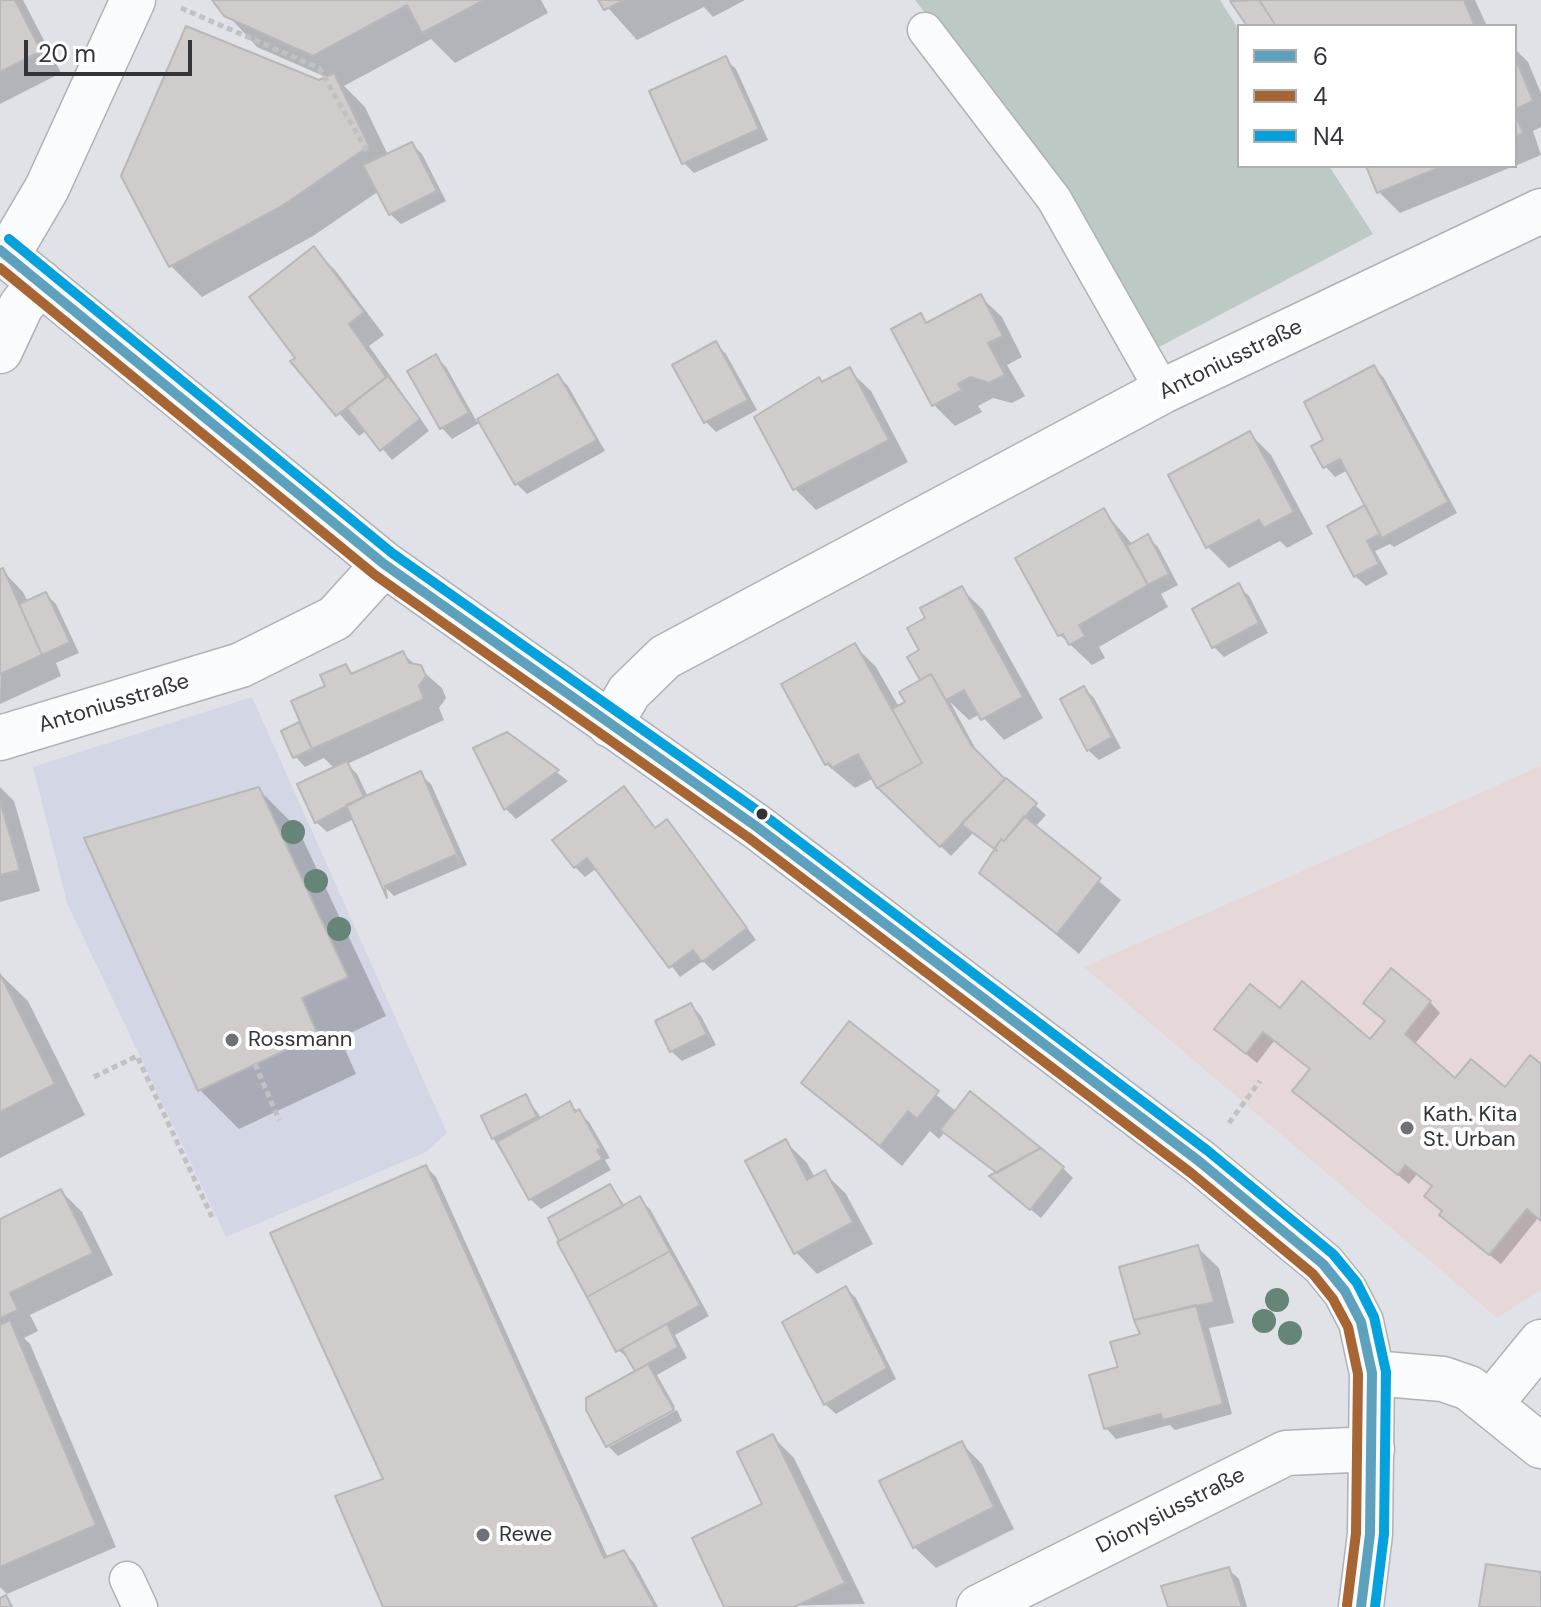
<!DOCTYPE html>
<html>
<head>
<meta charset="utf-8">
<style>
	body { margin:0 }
	#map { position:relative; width:1541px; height:1607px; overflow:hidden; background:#e0e2e8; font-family:"DM Sans",sans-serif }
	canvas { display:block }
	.legend { position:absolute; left:1237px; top:24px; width:280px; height:144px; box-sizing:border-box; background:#fff; border:2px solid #adaeaf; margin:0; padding:10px 14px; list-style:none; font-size:24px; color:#323438 }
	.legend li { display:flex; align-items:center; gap:16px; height:40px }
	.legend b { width:40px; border:2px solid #adaeaf }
	.scale { position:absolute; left:24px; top:40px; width:168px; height:36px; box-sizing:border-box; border:4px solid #323438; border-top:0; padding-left:10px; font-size:24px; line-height:28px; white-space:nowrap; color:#323438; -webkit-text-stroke:6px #fff; paint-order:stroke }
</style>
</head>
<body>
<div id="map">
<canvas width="1541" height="1607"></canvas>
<ul class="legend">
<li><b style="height:10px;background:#5da1bd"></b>6</li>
<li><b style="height:10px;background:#a76534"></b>4</li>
<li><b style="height:10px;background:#05a1dc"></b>N4</li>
</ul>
<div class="scale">20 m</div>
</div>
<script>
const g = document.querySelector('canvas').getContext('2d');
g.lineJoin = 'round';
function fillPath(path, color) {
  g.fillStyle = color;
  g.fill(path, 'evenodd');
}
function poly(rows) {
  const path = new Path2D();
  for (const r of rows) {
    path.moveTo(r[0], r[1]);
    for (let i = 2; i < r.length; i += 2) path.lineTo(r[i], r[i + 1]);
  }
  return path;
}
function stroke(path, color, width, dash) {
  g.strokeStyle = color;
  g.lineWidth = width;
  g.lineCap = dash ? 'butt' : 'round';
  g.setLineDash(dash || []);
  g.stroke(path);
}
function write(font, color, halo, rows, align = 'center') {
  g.font = font + ' "DM Sans",sans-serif';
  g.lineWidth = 8;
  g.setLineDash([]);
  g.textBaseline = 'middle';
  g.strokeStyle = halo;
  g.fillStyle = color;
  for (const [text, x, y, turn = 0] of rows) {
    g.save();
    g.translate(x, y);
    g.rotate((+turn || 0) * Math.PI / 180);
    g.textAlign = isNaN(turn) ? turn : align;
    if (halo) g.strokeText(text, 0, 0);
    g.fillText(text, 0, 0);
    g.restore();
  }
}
fillPath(poly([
	[252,697,447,1133,426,1152,226,1237,67,903,33,767]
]), '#d3d6e4');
fillPath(poly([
	[1541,766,1541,1290,1497,1318,1084,967]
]), '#e6d8d9');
fillPath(poly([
	[915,0,1220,0,1239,30,1239,166,1329,166,1373,234,1159,347,1065,194]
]), '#bdc9c4');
fillPath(poly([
	[0,0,23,0,61,73,0,104],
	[214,0,541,0,548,13,455,63,431,39,344,86,365,107,388,155,412,144,422,154,446,201,401,224,390,214,379,191,313,236,202,297,171,266,124,176,328,78,257,47],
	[601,0,745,0,713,17,704,7,637,40],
	[1236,0,1475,0,1487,26,1249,26,1233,2],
	[1515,49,1528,62,1541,93,1541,127,1533,131,1541,155,1515,166],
	[725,59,736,69,768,140,694,173,684,163],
	[1368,166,1514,166,1400,213,1379,192],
	[313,249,335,270,384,335,369,346,429,431,392,460,367,430,359,436,293,361,298,358],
	[980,296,1002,317,1022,357,1007,365,1025,396,1012,403,993,398,978,406,982,412,955,426,934,405,894,330,921,316,929,324],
	[716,344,726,354,757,410,716,432,706,422],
	[436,357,446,367,477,422,558,376,568,386,605,451,527,494,517,484,481,422,452,439,442,428,410,372],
	[1374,367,1384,378,1457,513,1394,547,1390,544,1375,551,1388,574,1366,586,1355,576,1368,506,1348,470,1335,477,1325,466],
	[849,370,871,391,908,462,816,510,795,489,757,418,819,379,823,384],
	[1250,434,1271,455,1313,534,1287,548,1280,541,1229,568,1208,547,1171,476],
	[1104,511,1133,545,1147,537,1158,547,1178,585,1161,594,1168,607,1099,647,1105,658,1092,665,1060,635],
	[2,570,23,592,28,602,46,594,56,604,79,653,56,663,61,676,0,704],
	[1238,586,1249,596,1268,633,1224,657,1214,647,1194,609],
	[962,589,983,610,1043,718,1004,740,980,714,969,720,950,702,979,755,1046,815,1035,827,1121,900,1079,954,982,873,998,852,973,833,951,856,879,787,874,778,855,788,826,764,855,646,876,667,899,707,907,703,924,681,922,651,927,619],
	[402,653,442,688,446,698,439,708,444,720,347,764,357,774,368,797,420,774,431,784,467,865,394,896,384,886,354,819,327,832,316,822,335,769,324,758,305,767,295,756,299,725,306,731,327,687,345,666,354,675],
	[1084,688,1094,698,1121,748,1099,760,1088,750],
	[507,734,568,781,516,819,506,809],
	[0,787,14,801,40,891,0,902],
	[623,788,656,829,667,821,677,832,756,940,713,971,703,961,680,977,597,868,585,877,575,867],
	[258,789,298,829,386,1016,340,1038,356,1074,239,1129,200,1090],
	[0,974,28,1001,85,1115,0,1158],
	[1430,1002,1440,1013,1414,1045,1455,1081,1505,1089,1541,1066,1541,1220,1538,1218,1501,1264,1452,1225,1434,1187,1417,1174,1409,1184,1295,1091,1312,1070,1274,1041,1257,1063,1216,1029,1280,1011,1371,1042],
	[691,1005,701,1016,716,1045,682,1061,671,1051],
	[850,1024,957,1112,1063,1168,1073,1178,1041,1218,1002,1186,998,1174,945,1132,939,1139,930,1131,902,1166,803,1083],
	[526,1097,542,1119,570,1104,589,1122,610,1158,605,1160,611,1170,541,1209,530,1199,493,1138],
	[786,1142,807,1163,815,1178,825,1173,846,1194,873,1244,817,1274,796,1252],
	[426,1167,436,1177,608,1558,624,1552,634,1563,658,1607,385,1607,386,1480],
	[610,1187,626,1207,639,1199,650,1209,709,1316,675,1335,687,1358,657,1375,675,1407,608,1446,588,1409,638,1372,631,1360,618,1350],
	[61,1191,82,1212,113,1275,30,1315,38,1331,24,1338,30,1344,116,1547,7,1594,0,1587,0,1221],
	[1197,1247,1219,1268,1234,1323,1209,1328,1232,1414,1175,1430,1170,1425,1116,1439,1106,1428,1121,1369],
	[846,1288,856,1298,896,1379,836,1414,825,1404,785,1323],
	[677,1410,682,1421,618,1456,609,1447],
	[773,1437,794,1458,865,1604,727,1607,765,1505],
	[961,1443,982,1464,1014,1529,936,1568,914,1547],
	[1228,1569,1239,1579,1247,1607,1170,1607]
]), '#0003');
const building = poly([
	[0,0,15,0,41,51,0,72,0,0],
	[212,0,484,0,422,33,407,5,313,56,224,16,212,0],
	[598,0,625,0,604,10,598,0],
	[1259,0,1464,0,1474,25,1276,26,1259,0],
	[1259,0,1276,26,1247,26,1230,1,1259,0],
	[186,26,319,80,334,73,369,146,282,206,169,267,121,176,186,26],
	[726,56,759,129,682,164,649,91,726,56],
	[1515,57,1533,101,1515,109,1515,57],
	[1515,114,1523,133,1515,136,1515,114],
	[412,142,437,191,389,215,363,165,412,142],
	[1366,166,1443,166,1377,193,1366,166],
	[314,246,364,312,349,324,386,377,336,416,290,361,295,358,249,297,314,246],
	[981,294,1003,336,988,343,1005,375,989,383,971,377,958,384,962,390,932,406,891,329,921,313,926,323,981,294],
	[716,341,748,400,704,423,672,365,716,341],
	[436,354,469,413,440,429,407,371,436,354],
	[1374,365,1448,502,1382,538,1340,459,1323,468,1311,446,1323,440,1304,402,1374,365],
	[850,367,889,440,793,490,754,417,819,377,822,382,850,367],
	[558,374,597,440,515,485,477,419,558,374],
	[388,376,420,419,380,451,347,408,388,376],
	[1250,431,1294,512,1264,528,1259,520,1206,548,1168,475,1250,431],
	[1365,505,1380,534,1367,541,1379,564,1354,577,1327,526,1365,505],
	[1104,508,1148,585,1079,625,1085,636,1069,645,1063,634,1058,636,1015,558,1104,508],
	[1148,534,1169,574,1148,585,1127,546,1148,534],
	[3,568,42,655,0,674,0,569,3,568],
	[1239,583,1259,623,1212,648,1192,609,1239,583],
	[962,586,1023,697,981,720,964,690,946,700,931,674,920,680,907,657,919,650,907,628,925,618,920,608,962,586],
	[46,592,70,642,42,655,19,604,46,592],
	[855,643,922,763,877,788,858,754,832,768,829,763,825,765,781,684,855,643],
	[403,651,409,663,421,665,426,676,419,686,424,699,312,749,291,701,325,686,320,675,346,664,351,674,403,651],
	[931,674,971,745,1005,779,940,847,878,788,922,763,892,709,905,702,899,692,931,674],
	[1084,686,1112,737,1087,751,1060,699,1084,686],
	[299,722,312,749,293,758,281,731,299,722],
	[507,732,559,770,504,810,473,748,507,732],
	[347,761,364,797,315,823,297,784,347,761],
	[421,771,462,865,460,866,455,855,385,886,387,898,346,805,421,771],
	[1006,778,1037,803,1004,841,1001,839,995,848,997,851,961,824,1006,778],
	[624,786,655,828,667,819,747,928,702,962,693,950,669,968,587,858,574,868,552,840,624,786],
	[259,787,348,977,302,998,318,1035,198,1091,84,838,259,787],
	[0,801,20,870,0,875,0,801],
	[1024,816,1101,878,1057,934,979,873,1001,839,1004,841,1024,816],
	[1391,968,1431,1001,1405,1034,1455,1078,1471,1059,1505,1087,1530,1055,1541,1064,1541,1221,1527,1209,1489,1255,1439,1215,1442,1211,1424,1196,1432,1186,1405,1165,1398,1175,1292,1091,1310,1069,1263,1032,1246,1054,1214,1029,1250,984,1280,1008,1302,981,1370,1039,1385,1021,1363,1003,1391,968],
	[0,974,55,1084,0,1112,0,974],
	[691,1003,707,1034,670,1052,655,1021,691,1003],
	[849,1021,939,1091,917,1119,908,1111,880,1146,801,1083,849,1021],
	[970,1091,1041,1148,997,1173,940,1130,970,1091],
	[526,1094,537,1117,492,1139,481,1116,526,1094],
	[570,1101,575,1112,579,1109,601,1148,597,1150,602,1159,529,1200,497,1142,570,1101],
	[786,1139,807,1180,825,1170,853,1222,794,1254,745,1161,786,1139],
	[1041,1148,1064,1167,1030,1210,989,1176,1041,1148],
	[426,1165,604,1558,624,1550,655,1607,383,1607,335,1496,383,1479,270,1233,426,1165],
	[610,1184,623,1206,559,1241,548,1218,610,1184],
	[61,1189,93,1253,10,1293,18,1310,0,1318,0,1219,61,1189],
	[640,1196,670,1251,587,1297,557,1242,640,1196],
	[1198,1245,1214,1302,1134,1320,1119,1267,1198,1245],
	[670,1251,700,1305,616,1352,587,1297,670,1251],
	[846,1286,887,1368,824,1405,782,1322,846,1286],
	[1196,1305,1223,1404,1163,1420,1161,1414,1104,1429,1089,1375,1118,1367,1110,1342,1140,1334,1134,1320,1196,1305],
	[10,1320,96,1525,0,1567,0,1325,10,1320],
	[667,1324,678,1347,635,1371,622,1349,667,1324],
	[648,1364,674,1410,606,1447,586,1410,586,1398,648,1364],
	[773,1434,845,1583,794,1607,724,1607,692,1538,762,1504,737,1452,773,1434],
	[962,1441,994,1507,913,1548,879,1481,962,1441],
	[1486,1564,1541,1572,1541,1607,1479,1607,1486,1564],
	[1229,1567,1242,1607,1168,1607,1161,1586,1229,1567],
	[6,1595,12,1607,0,1607,0,1598,6,1595]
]);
fillPath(building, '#d1cccc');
stroke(building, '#b8b7b9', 2);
const service = poly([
	[925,30,1054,199,1163,391],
	[127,1579,140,1607]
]);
const minor = poly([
	[0,250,384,564,757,827,1200,1162,1323,1264,1345,1291,1361,1322,1372,1373,1370,1534,1361,1607],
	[7,256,47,188,133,0],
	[0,351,21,306,40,282],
	[610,725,629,692,665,657,1163,391,1541,211],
	[0,738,241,665,335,618,384,564],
	[1372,1373,1443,1379,1469,1388,1541,1446],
	[1491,1403,1541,1342],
	[979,1607,1286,1453,1372,1449]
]);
stroke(service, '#b0b1b6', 37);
stroke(minor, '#b0b1b6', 47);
stroke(poly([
	[181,8,319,68,367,151],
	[255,1064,279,1120],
	[94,1077,137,1056,212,1217],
	[1229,1123,1260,1081]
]), '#c0c1c3', 5, [6, 4]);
stroke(service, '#fafbfc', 34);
stroke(minor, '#fafbfc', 44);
stroke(poly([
	[0,250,384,564,757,827,1200,1162,1323,1264,1345,1291,1361,1322,1372,1373,1370,1534,1361,1607]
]), '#5da1bd', 10);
stroke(poly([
	[0,268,375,575,749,838,1191,1173,1313,1274,1333,1299,1348,1327,1358,1374,1356,1533,1347,1605]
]), '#a76534', 10);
stroke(poly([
	[9,239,392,553,765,816,1208,1151,1333,1254,1357,1283,1374,1317,1386,1372,1384,1534,1375,1607]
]), '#05a1dc', 10);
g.fillStyle = '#668477';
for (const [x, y] of [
	[293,832],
	[316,881],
	[339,929],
	[1277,1300],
	[1264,1321],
	[1290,1333]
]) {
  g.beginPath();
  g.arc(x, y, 12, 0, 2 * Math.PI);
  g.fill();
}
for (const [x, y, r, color] of [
	[762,814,7,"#323438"],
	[232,1040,8,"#6f7176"],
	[1407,1128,8,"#6f7176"],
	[483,1535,8,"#6f7176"]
]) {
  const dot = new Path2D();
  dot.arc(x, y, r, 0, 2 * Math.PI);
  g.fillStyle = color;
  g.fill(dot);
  stroke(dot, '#fff', 3);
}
write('22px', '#323438', '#fff', [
	["Antoniusstraße",1231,360,-26],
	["Antoniusstraße",114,704,-17],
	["Dionysiusstraße",1171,1511,-27]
]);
write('22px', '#323438', '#fff', [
	["Rossmann",248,1040],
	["Kath. Kita",1423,1115],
	["St. Urban",1423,1140],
	["Rewe",499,1535]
], 'left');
</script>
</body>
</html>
